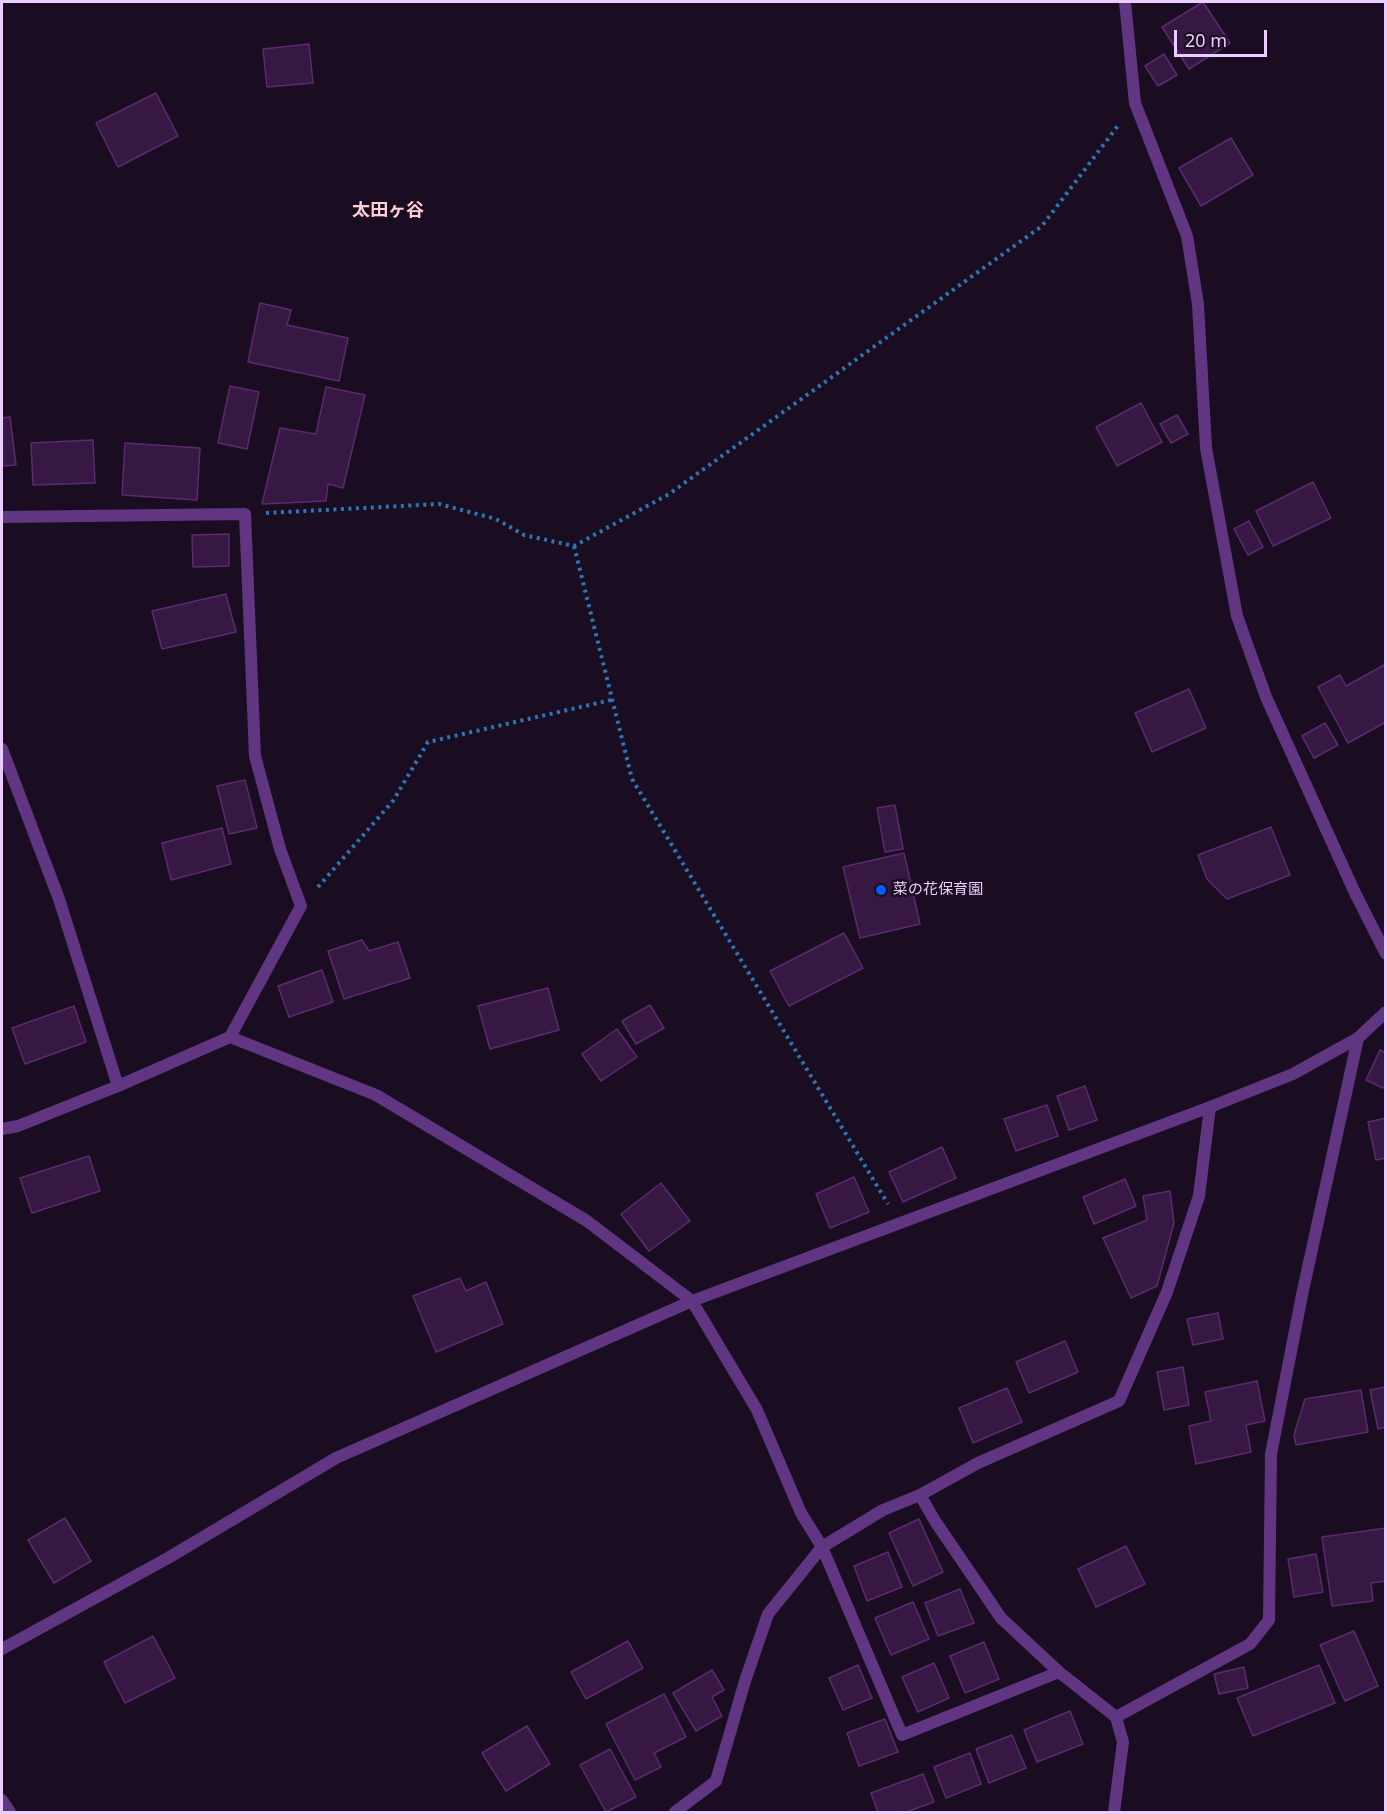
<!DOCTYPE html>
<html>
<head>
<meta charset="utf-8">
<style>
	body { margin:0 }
	#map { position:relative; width:1387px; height:1814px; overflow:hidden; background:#1b0d21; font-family:"Noto Sans",sans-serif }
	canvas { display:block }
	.frame { position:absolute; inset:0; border:3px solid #eccdff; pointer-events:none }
	.scale { position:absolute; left:1174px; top:30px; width:93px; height:27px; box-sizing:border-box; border:3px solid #eccdff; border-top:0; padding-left:8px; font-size:18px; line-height:21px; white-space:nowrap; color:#eccdff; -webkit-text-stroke:4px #1b0d21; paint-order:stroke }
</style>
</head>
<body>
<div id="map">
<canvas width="1387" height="1814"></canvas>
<div class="frame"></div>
<div class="scale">20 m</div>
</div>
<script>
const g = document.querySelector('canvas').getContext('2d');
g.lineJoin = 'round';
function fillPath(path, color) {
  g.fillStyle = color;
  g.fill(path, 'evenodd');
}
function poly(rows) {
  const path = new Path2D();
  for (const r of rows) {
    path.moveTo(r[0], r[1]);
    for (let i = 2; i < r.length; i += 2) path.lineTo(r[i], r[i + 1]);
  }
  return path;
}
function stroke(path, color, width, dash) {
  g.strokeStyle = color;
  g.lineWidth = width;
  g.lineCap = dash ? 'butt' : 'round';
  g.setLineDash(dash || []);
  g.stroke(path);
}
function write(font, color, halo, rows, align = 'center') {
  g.font = font + ' "Noto Sans","Noto Sans JP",sans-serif';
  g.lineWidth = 5;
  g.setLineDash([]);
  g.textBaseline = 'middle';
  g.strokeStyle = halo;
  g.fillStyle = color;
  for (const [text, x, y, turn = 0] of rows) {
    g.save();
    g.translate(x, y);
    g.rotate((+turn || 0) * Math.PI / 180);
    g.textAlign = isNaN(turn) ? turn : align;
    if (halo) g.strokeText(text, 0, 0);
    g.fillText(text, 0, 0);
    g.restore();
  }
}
const building = poly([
	[1203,2,1230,43,1189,69,1162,27,1203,2],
	[309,44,313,83,267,87,263,49,309,44],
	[1164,54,1177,75,1158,86,1145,66,1164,54],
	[156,93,178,136,118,167,96,123,156,93],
	[1231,138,1253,175,1201,206,1179,168,1231,138],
	[260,303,291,310,287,325,348,338,339,381,248,362,260,303],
	[230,386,259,392,247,449,218,443,230,386],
	[326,387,365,395,343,488,328,484,326,501,262,504,280,428,316,434,326,387],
	[1141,403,1162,442,1117,466,1096,427,1141,403],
	[1177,415,1188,434,1171,443,1160,424,1177,415],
	[10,417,16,465,2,466,2,418,10,417],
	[93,440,95,483,33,485,31,443,93,440],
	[125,443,200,448,197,500,122,495,125,443],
	[1313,482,1331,518,1273,546,1256,511,1313,482],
	[1249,521,1263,547,1248,555,1234,529,1249,521],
	[229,534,229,566,193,567,192,535,229,534],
	[226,594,236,632,162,649,152,611,226,594],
	[1386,664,1386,722,1348,743,1318,687,1340,675,1346,686,1386,664],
	[1189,689,1206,728,1152,752,1135,713,1189,689],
	[1325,723,1338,745,1314,758,1302,736,1325,723],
	[245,780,257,828,229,834,217,786,245,780],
	[895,805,903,849,885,852,877,808,895,805],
	[1271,827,1290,875,1227,899,1207,879,1198,855,1271,827],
	[222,828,231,864,171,880,162,843,222,828],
	[904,853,920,924,860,938,843,867,904,853],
	[844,933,863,968,789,1006,770,971,844,933],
	[362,940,369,951,398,942,410,978,344,999,328,951,362,940],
	[322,970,333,1002,289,1017,278,986,322,970],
	[548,988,559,1030,490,1049,478,1006,548,988],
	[650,1005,664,1028,636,1044,622,1021,650,1005],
	[74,1006,86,1042,25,1064,12,1028,74,1006],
	[617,1029,637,1057,601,1081,582,1054,617,1029],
	[1380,1050,1386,1053,1386,1083,1383,1088,1366,1080,1380,1050],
	[1085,1086,1097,1120,1069,1130,1057,1096,1085,1086],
	[1047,1105,1058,1136,1016,1151,1004,1119,1047,1105],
	[1386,1118,1386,1158,1376,1160,1368,1122,1386,1118],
	[942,1147,956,1178,903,1202,889,1172,942,1147],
	[89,1156,100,1191,32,1213,20,1178,89,1156],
	[854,1177,869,1212,830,1228,816,1194,854,1177],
	[1125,1179,1136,1206,1094,1224,1083,1197,1125,1179],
	[661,1183,690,1221,649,1251,621,1214,661,1183],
	[1170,1191,1174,1223,1157,1286,1131,1298,1103,1238,1147,1220,1143,1196,1170,1191],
	[460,1278,466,1291,486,1282,503,1324,436,1352,413,1296,460,1278],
	[1218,1313,1223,1339,1193,1345,1187,1319,1218,1313],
	[1065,1341,1078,1372,1029,1393,1016,1362,1065,1341],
	[1183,1367,1189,1405,1164,1410,1157,1372,1183,1367],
	[1257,1381,1265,1421,1246,1425,1251,1452,1196,1464,1189,1426,1211,1421,1205,1392,1257,1381],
	[1386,1387,1386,1427,1378,1429,1370,1390,1386,1387],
	[1007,1388,1022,1422,973,1443,959,1408,1007,1388],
	[1361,1390,1368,1432,1296,1445,1294,1435,1305,1399,1361,1390],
	[65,1518,91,1561,54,1583,28,1540,65,1518],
	[919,1519,943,1572,913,1586,889,1533,919,1519],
	[1386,1528,1386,1581,1371,1583,1373,1601,1332,1606,1322,1537,1386,1528],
	[1126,1546,1145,1584,1096,1607,1078,1569,1126,1546],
	[888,1552,902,1587,867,1601,854,1566,888,1552],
	[1316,1554,1323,1592,1294,1597,1288,1559,1316,1554],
	[960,1589,974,1623,938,1636,925,1603,960,1589],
	[913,1602,929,1639,891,1655,875,1618,913,1602],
	[1354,1631,1378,1686,1345,1701,1320,1645,1354,1631],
	[153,1636,175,1678,125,1703,104,1662,153,1636],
	[628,1641,643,1668,586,1699,571,1672,628,1641],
	[984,1642,999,1679,965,1693,950,1656,984,1642],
	[934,1663,949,1698,918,1712,902,1677,934,1663],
	[858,1665,872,1698,843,1710,829,1678,858,1665],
	[1319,1665,1335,1703,1253,1736,1237,1698,1319,1665],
	[1244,1667,1248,1688,1219,1694,1214,1674,1244,1667],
	[712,1670,724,1690,712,1697,722,1716,696,1731,673,1693,712,1670],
	[664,1694,686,1737,654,1753,661,1767,635,1780,606,1724,664,1694],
	[1070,1711,1083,1744,1037,1762,1024,1730,1070,1711],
	[885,1719,898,1752,859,1766,847,1733,885,1719],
	[527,1726,550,1764,506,1791,482,1753,527,1726],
	[1012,1735,1026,1768,989,1783,976,1749,1012,1735],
	[610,1749,636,1797,606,1812,580,1765,610,1749],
	[970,1753,981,1784,946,1798,934,1767,970,1753],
	[923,1774,934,1802,906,1812,878,1812,871,1793,923,1774]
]);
fillPath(building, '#371843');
stroke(building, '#5b2a6f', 1.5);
stroke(poly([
	[266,513,439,504,496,519,524,535,574,546,669,494,1042,226,1120,123],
	[574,546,632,779,888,1204],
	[318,887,393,801,428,742,611,700]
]), '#2b76b5', 4, [3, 4.5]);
stroke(poly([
	[2,517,245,514,255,756,280,849,301,906,230,1037]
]), '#603682', 12);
stroke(poly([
	[1125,2,1135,103,1187,236,1198,304,1206,448,1237,616,1266,697,1355,893,1386,954],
	[2,749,59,899,118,1086],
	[2,1129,18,1126,118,1086,230,1037,376,1095,587,1221,692,1301,757,1410,801,1513,822,1547,902,1735,1059,1672],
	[920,1495,935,1521,1001,1618,1059,1672,1116,1717,1123,1742,1114,1812],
	[1116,1717,1250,1644,1269,1620,1271,1454,1302,1295,1358,1038],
	[2,1800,10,1812],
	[675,1812,716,1781,745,1681,768,1614,822,1547,883,1510,920,1495,978,1463,1119,1401,1167,1292,1199,1196,1210,1107]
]), '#603682', 12);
stroke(poly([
	[2,1649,168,1558,336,1458,692,1301,1210,1107,1293,1074,1358,1038,1386,1012]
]), '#603682', 12);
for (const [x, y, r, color] of [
	[881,890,6,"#005ff8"]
]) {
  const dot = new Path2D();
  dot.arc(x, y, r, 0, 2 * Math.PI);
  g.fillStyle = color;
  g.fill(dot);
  stroke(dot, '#1b0d21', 2);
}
write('15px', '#eccdff', '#1b0d21', [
	["菜の花保育園",893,890]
], 'left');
write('bold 18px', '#ffcfd5', '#1b0d21', [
	["太田ヶ谷",388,211]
]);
</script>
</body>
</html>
